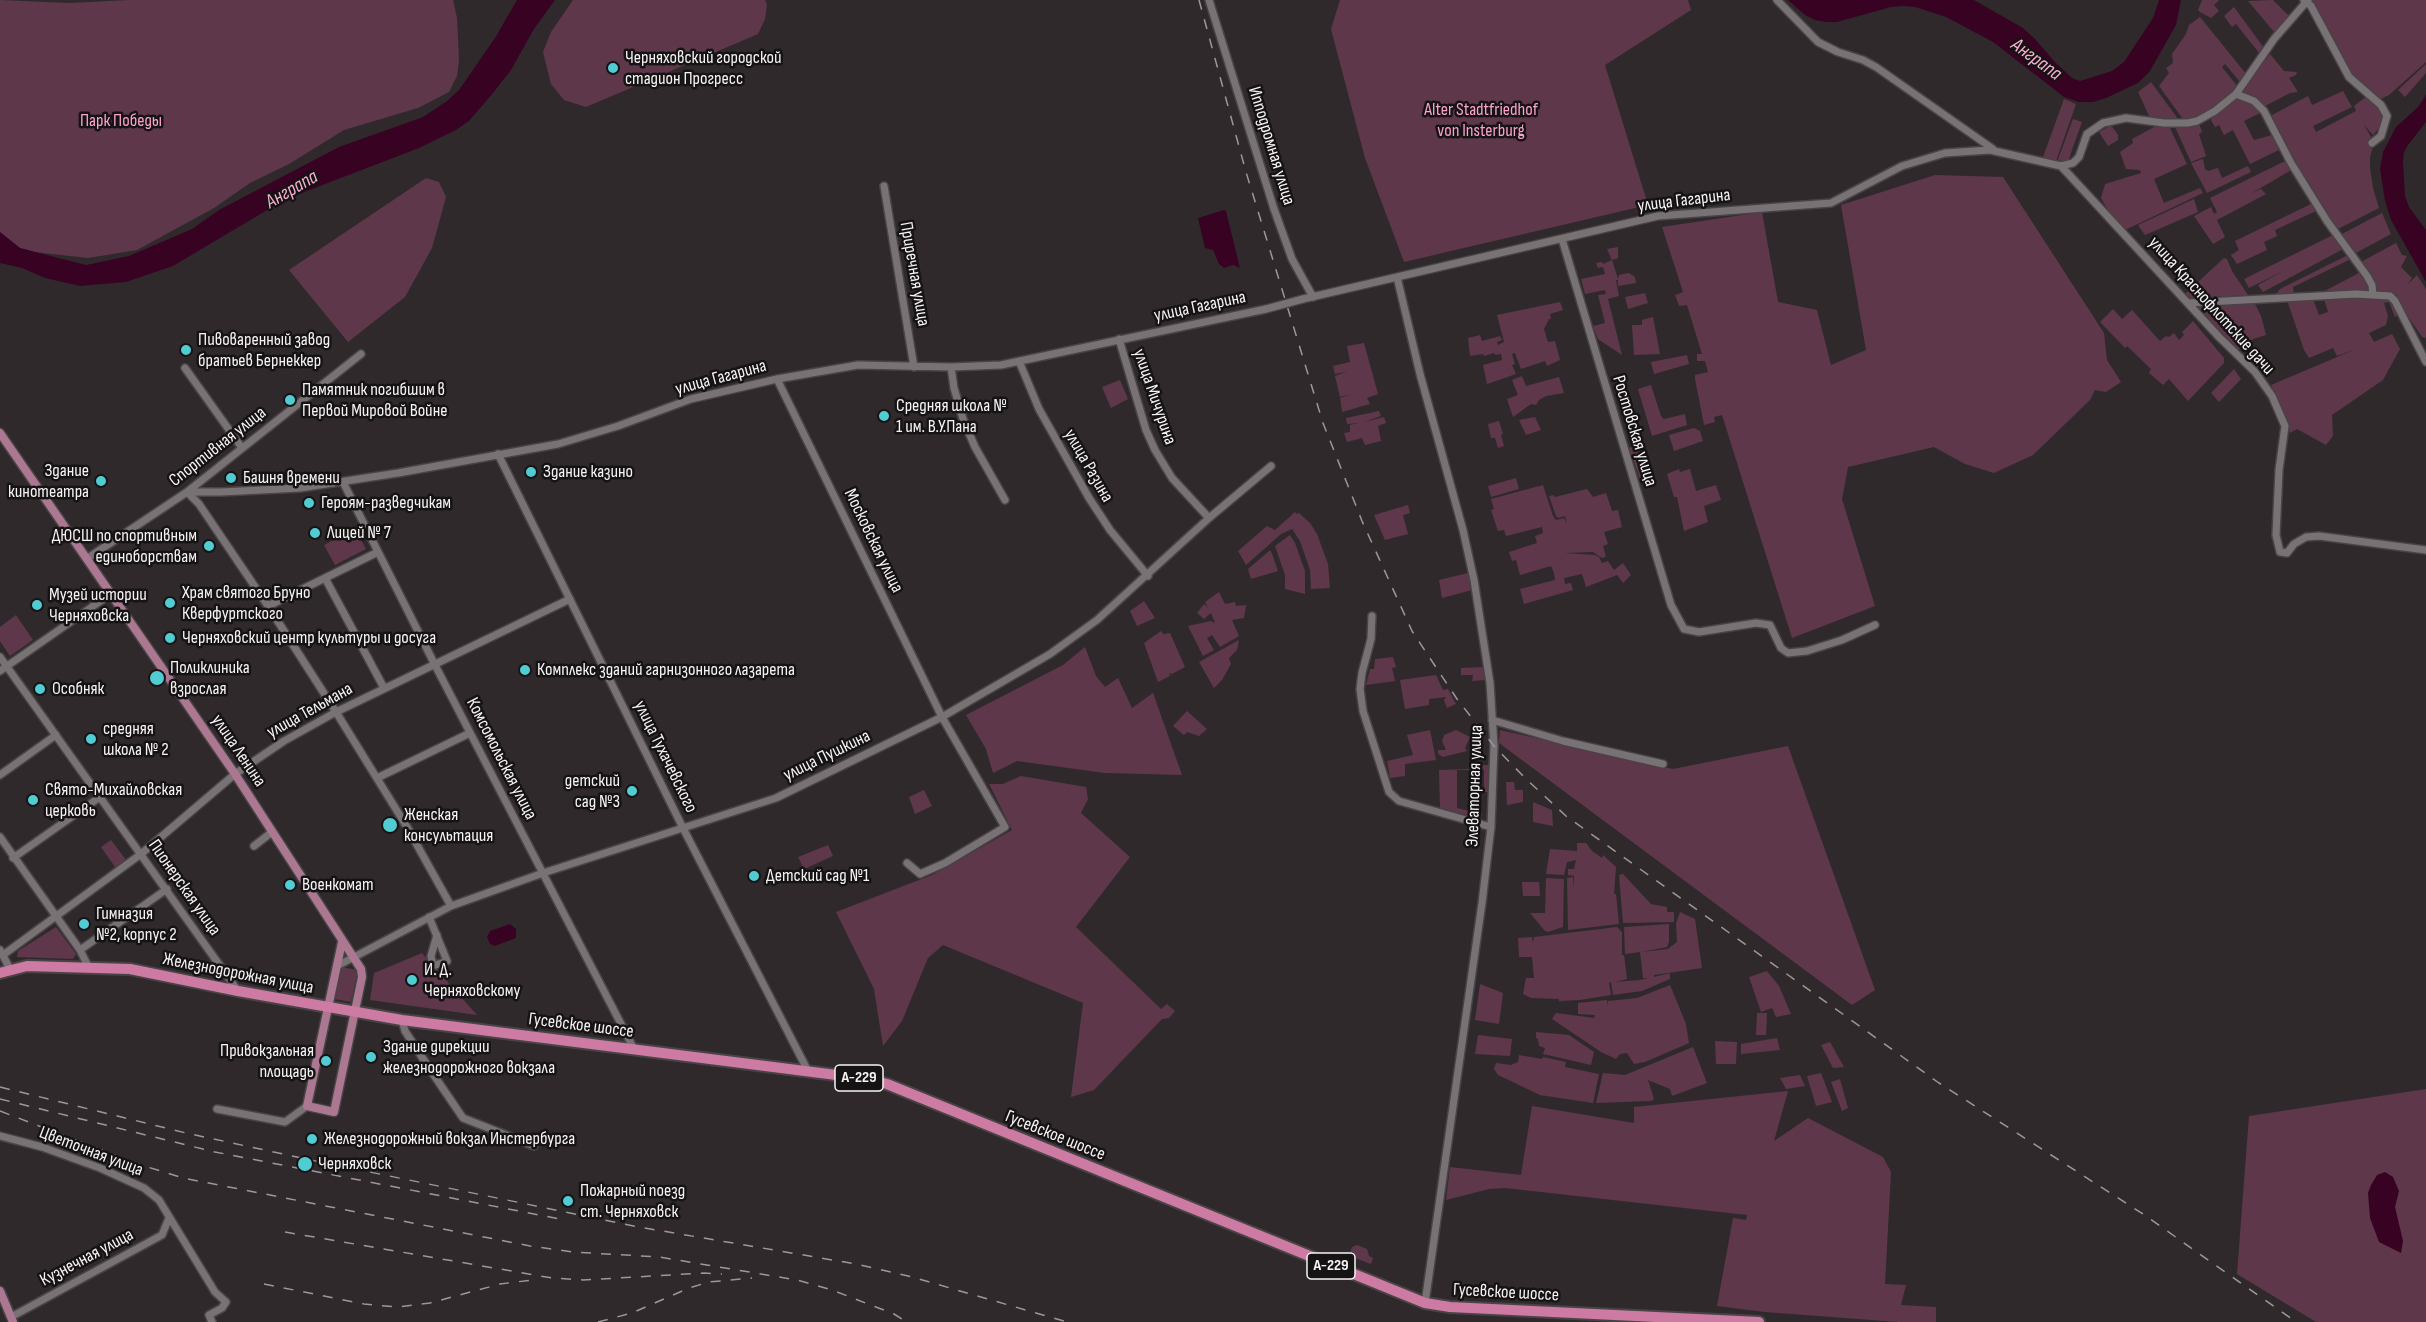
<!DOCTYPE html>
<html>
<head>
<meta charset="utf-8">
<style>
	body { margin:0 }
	canvas { display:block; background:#2f292c }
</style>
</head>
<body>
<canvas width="2426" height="1322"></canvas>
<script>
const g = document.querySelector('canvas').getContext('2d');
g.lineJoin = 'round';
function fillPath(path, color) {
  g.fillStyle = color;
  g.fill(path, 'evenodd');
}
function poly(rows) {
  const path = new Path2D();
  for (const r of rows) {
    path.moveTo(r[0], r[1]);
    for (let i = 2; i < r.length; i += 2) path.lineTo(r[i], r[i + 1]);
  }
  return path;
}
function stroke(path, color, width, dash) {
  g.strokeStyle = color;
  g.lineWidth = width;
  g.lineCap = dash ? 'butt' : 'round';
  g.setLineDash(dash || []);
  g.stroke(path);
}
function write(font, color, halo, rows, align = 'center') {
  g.font = font + ' "Sofia Sans Condensed",sans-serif';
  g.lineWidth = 5;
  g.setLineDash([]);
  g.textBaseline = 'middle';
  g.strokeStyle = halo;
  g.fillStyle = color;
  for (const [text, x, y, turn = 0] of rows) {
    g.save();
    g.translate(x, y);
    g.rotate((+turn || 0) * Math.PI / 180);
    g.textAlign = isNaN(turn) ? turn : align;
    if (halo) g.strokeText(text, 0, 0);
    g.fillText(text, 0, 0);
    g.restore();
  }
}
fillPath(poly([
	[0,0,70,3,129,0,453,0,457,18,459,60,457,76,449,92,418,108,344,130,289,164,250,183,214,208,137,250,88,258,34,252,20,248,0,232],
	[573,0,765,0,767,5,765,19,758,34,586,107,564,100,551,84,543,52,551,32],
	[1340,0,1688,0,1691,10,1605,65,1648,205,1404,262,1365,158,1331,29],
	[2202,0,2219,0,2214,5,2219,11,2211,18,2200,12,2198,10],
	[2273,0,2291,18,2275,33,2248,1],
	[2307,0,2426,0,2426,62,2389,95,2381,99,2378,98,2350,73],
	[2234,7,2264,48,2260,54,2236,24,2232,27,2224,16],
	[2200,17,2247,75,2241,83,2225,64,2222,67,2238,87,2204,117,2185,122,2159,86,2169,73,2166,68,2173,63,2172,54,2186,34,2189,25],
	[2270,54,2284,71,2297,72,2296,75,2289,78,2298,92,2290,93,2263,107,2241,91],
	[2426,64,2426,73,2405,97,2398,90],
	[2151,82,2181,123,2172,123,2168,118,2162,120,2150,118,2138,92],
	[2343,91,2352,107,2313,126,2316,132,2356,111,2354,106,2371,93,2380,103,2385,121,2373,135,2364,125,2374,142,2370,157,2370,168,2373,188,2379,208,2336,230,2295,166,2270,116,2308,96,2312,105],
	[2237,98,2251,102,2262,112,2244,121,2254,140,2272,135,2281,149,2250,164,2233,130,2224,135,2219,125,2215,127,2211,120,2212,117],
	[2064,99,2076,104,2055,164,2042,160],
	[2073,119,2082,122,2067,164,2057,162],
	[2199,123,2202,132,2199,134,2206,156,2191,162,2175,127],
	[2111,125,2118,135,2118,140,2108,146,2099,132],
	[2156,126,2170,128,2187,164,2154,179,2164,203,2200,188,2203,193,2125,230,2113,219,2101,198,2105,184,2141,173,2140,170,2126,169,2120,152,2133,143,2132,139],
	[2203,159,2205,169,2208,171,2218,168,2222,178,2248,166,2251,172,2207,193,2191,163],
	[2287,160,2293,169,2252,193,2261,189,2266,194,2217,220,2225,237,2213,244,2194,216,2211,207,2214,214,2217,212,2210,198],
	[1935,175,2003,177,2104,333,2107,360,2121,382,2106,392,2095,390,2090,400,2033,455,1994,473,1965,464,1934,447,1848,467,1842,499,1875,606,1792,638,1722,415,1714,417,1715,422,1704,425,1695,379,1695,375,1708,372,1705,361,1697,361,1697,354,1702,354,1687,305,1679,306,1675,295,1683,292,1662,227,1762,212,1778,302,1817,310,1831,365,1866,350,1841,205],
	[426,178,439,182,446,197,432,248,405,297,348,342,289,270],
	[2194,199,2198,212,2145,235,2138,225],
	[2315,202,2318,210,2275,230,2277,236,2264,242,2267,250,2237,264,2231,255,2239,250,2235,241],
	[2382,213,2391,234,2354,254,2340,235],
	[2335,234,2345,248,2263,292,2258,285,2283,271,2249,288,2244,279],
	[2396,243,2402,255,2407,256,2401,267,2412,278,2407,285,2417,275,2426,289,2426,338,2422,337,2397,300,2397,295,2379,295,2359,263],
	[1618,247,1618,258,1612,260,1618,279,1619,275,1629,273,1635,277,1636,283,1618,286,1618,280,1616,280,1619,296,1608,299,1622,355,1598,339,1593,326,1605,323,1598,295,1606,294,1605,290,1585,294,1581,279,1605,274,1603,267,1598,268,1596,263,1602,262,1603,264,1612,260,1607,249],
	[2350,254,2353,258,2293,287,2294,296,2275,296,2280,289],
	[2224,258,2227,259,2232,271,2248,295,2190,298,2185,294],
	[2361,270,2371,290,2317,295,2357,274],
	[1645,293,1648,303,1628,309,1625,297],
	[2355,297,2387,297,2392,301,2399,315,2395,317,2389,302,2384,303,2388,316,2386,325,2369,333,2374,342,2392,334,2400,349,2383,380,2332,415,2333,436,2326,445,2297,429,2290,433,2271,385,2356,349,2337,356,2333,348,2309,358,2304,350,2287,300,2313,299,2319,315,2328,312,2324,299],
	[2253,300,2261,316,2266,335,2253,339,2238,350,2199,310,2198,305],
	[1560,302,1563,310,1550,314,1551,319,1549,319,1544,329,1548,342,1555,341,1560,360,1547,366,1545,361,1521,369,1515,353,1512,354,1515,364,1512,365,1516,374,1487,384,1483,365,1502,360,1501,354,1495,355,1494,353,1484,356,1483,354,1470,356,1468,338,1480,335,1482,341,1500,336,1502,340,1497,342,1498,345,1504,342,1497,315],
	[2113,309,2122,319,2132,310,2160,341,2166,336,2169,337,2174,333,2179,340,2184,335,2182,332,2193,321,2224,358,2224,363,2188,401,2169,379,2163,385,2149,373,2151,369,2127,346,2125,348,2100,322],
	[1653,317,1660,354,1634,355,1632,325,1642,325,1642,320],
	[1364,343,1378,394,1367,398,1370,404,1342,412,1340,398,1351,394,1340,397,1335,376,1346,372,1335,374,1333,366,1350,362,1347,346],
	[1687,355,1689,364,1654,374,1651,362],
	[2234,369,2241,379,2219,402,2211,393],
	[1522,376,1526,386,1559,377,1564,393,1546,396,1539,400,1536,405,1531,404,1513,417,1507,399,1518,395,1512,380],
	[1120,380,1128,399,1111,408,1102,387],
	[1651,385,1661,416,1664,419,1685,414,1687,425,1652,436,1638,389],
	[1379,411,1381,416,1364,422,1384,417,1386,423,1378,426,1381,441,1365,445,1362,438,1347,442,1344,433,1350,432,1350,425,1358,423,1347,424,1346,418],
	[1535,417,1541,430,1526,435,1519,420],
	[1499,421,1503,434,1501,435,1504,446,1498,448,1495,438,1491,438,1488,424],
	[1694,428,1700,431,1703,441,1674,451,1669,435],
	[1638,445,1651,478,1641,482,1629,448],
	[1679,469,1680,472,1690,469,1696,491,1716,485,1721,500,1704,506,1708,522,1684,531,1677,497,1674,497,1667,474],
	[1516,478,1519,489,1491,497,1488,486],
	[1543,485,1553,516,1556,520,1564,518,1567,524,1565,516,1558,518,1556,516,1549,496,1553,495,1555,497,1587,489,1593,497,1606,493,1612,511,1618,510,1622,527,1604,532,1608,544,1603,546,1606,557,1602,558,1593,552,1565,553,1595,555,1599,557,1602,563,1608,561,1614,570,1623,563,1631,575,1623,583,1617,575,1586,587,1582,574,1564,578,1565,584,1571,583,1573,590,1524,604,1520,589,1555,580,1554,573,1551,566,1520,575,1516,560,1512,561,1509,552,1537,543,1535,536,1543,533,1542,527,1506,536,1504,530,1498,531,1491,510,1494,509,1491,499],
	[1408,505,1410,513,1403,515,1408,534,1385,540,1374,515],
	[1295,512,1297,514,1299,513,1310,523,1317,534,1328,564,1330,588,1311,589,1310,570,1300,541,1292,529,1281,534,1246,565,1238,551,1267,526,1275,530],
	[355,529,366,549,335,565,324,545],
	[1290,535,1295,543,1305,571,1305,594,1285,589,1285,575,1275,546],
	[1269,551,1271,551,1278,571,1251,579,1248,569],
	[1468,573,1472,590,1442,598,1439,580],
	[1219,592,1225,604,1235,602,1236,606,1246,605,1244,618,1232,620,1239,636,1220,647,1212,635,1207,638,1214,650,1203,656,1188,626,1211,621,1215,623,1211,613,1204,619,1197,613,1204,604,1208,608,1205,602],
	[1144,601,1155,618,1137,626,1130,611],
	[16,615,33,640,10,656,0,641,0,627],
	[1161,631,1163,634,1170,633,1185,667,1172,674,1169,673,1170,676,1158,682,1144,643],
	[1239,640,1237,650,1229,658,1231,664,1222,680,1214,688,1199,662],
	[1085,647,1096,676,1105,687,1118,678,1132,708,1153,693,1182,775,1105,773,1017,761,993,773,986,749,966,715,1063,665],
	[1393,657,1396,667,1392,668,1395,681,1366,685,1370,669,1374,669,1375,659],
	[1485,667,1486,680,1472,681,1473,675,1461,675,1461,668],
	[1436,675,1443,690,1448,689,1456,704,1447,708,1444,700,1446,697,1429,699,1429,705,1405,709,1400,680],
	[1187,711,1207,729,1199,736,1187,732,1184,735,1173,726],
	[1430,730,1436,760,1405,764,1405,776,1390,778,1387,761,1413,755,1407,735],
	[1456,730,1470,737,1465,748,1467,751,1443,757,1438,754,1438,750,1446,750,1442,741,1444,735],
	[1500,730,1673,769,1788,746,1875,990,1852,1005,1499,743],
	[1474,765,1490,765,1490,792,1484,792,1484,770,1457,770,1457,808,1482,814,1481,818,1440,810,1439,770,1473,769],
	[1021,776,1086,787,1088,799,1081,813,1130,857,1076,927,1161,1009,1167,1004,1175,1011,1169,1018,1162,1019,1094,1090,1071,1097,1083,1003,943,945,928,958,902,1021,883,1046,874,989,836,912,932,875,1012,830,989,784,1003,784],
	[1506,782,1514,782,1515,790,1523,790,1523,802,1507,805],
	[924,790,932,806,915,814,909,797],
	[1533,802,1552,810,1553,826,1533,822],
	[111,840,126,860,115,867,101,847],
	[1577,843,1586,843,1592,851,1602,858,1603,855,1616,867,1614,894,1616,894,1619,924,1568,930,1567,878,1573,877,1574,889,1574,876,1568,875,1568,869,1574,869,1576,860,1567,862,1564,875,1546,874,1550,849,1577,851],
	[828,845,833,856,804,869,798,857],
	[1623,874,1651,904,1667,907,1667,912,1674,912,1674,922,1623,923,1619,875],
	[1546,878,1564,879,1563,927,1548,932,1545,931,1530,913,1545,913],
	[1522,882,1539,882,1540,896,1523,896],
	[1680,912,1695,919,1702,968,1654,975,1654,977,1670,973,1670,979,1642,991,1613,995,1611,982,1609,983,1611,995,1580,1000,1559,1001,1559,999,1531,998,1523,994,1526,978,1534,978,1532,957,1519,957,1518,938,1532,937,1533,943,1534,937,1617,927,1622,932,1622,955,1624,955,1627,979,1615,982,1640,980,1648,978,1643,978,1640,952,1625,954,1624,927,1669,924,1669,942,1667,947,1641,952,1668,949,1677,942,1676,923],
	[56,927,76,954,73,959,17,957,18,951],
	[422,953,477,1015,370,1000,374,973],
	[341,967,358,970,351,1002,335,999],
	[1767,971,1779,986,1791,1014,1776,1017,1772,1008,1761,1012,1749,977],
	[1480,984,1503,993,1499,1024,1475,1020],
	[1670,985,1686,1024,1689,1043,1645,1062,1634,1064,1627,1053,1620,1054,1616,1059,1601,1052,1552,1019,1556,1013,1594,1018,1595,1015,1578,1014,1578,1003,1607,1000,1608,1006,1608,1001,1637,998],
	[1757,1013,1767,1013,1766,1035,1756,1035],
	[1536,1032,1569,1035,1594,1052,1591,1065,1543,1054,1545,1048,1539,1046,1538,1039,1536,1038],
	[1478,1035,1512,1039,1510,1056,1475,1054],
	[1777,1038,1780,1050,1741,1054,1741,1044],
	[1715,1041,1737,1042,1736,1064,1716,1064],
	[1830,1042,1844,1067,1833,1068,1821,1045],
	[1693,1047,1707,1083,1672,1096,1670,1089,1648,1080,1654,1099,1651,1101,1596,1103,1603,1073,1625,1075],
	[1519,1055,1542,1059,1543,1057,1566,1062,1565,1067,1599,1074,1593,1103,1540,1095,1498,1075,1494,1069,1496,1063,1511,1065,1518,1062],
	[1821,1073,1832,1102,1816,1106,1807,1076],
	[1800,1075,1805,1086,1786,1089,1780,1078],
	[1840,1079,1848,1108,1842,1111,1831,1082],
	[2426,1089,2426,1322,2316,1322,2237,1274,2249,1116],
	[1788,1091,1774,1141,1808,1118,1883,1157,1891,1172,1885,1284,1906,1285,1901,1305,1936,1307,1936,1322,1898,1322,1765,1312,1717,1306,1733,1218,1746,1220,1747,1215,1505,1188,1489,1189,1446,1200,1450,1167,1521,1175,1532,1106,1634,1123,1634,1107],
	[1357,1245,1367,1249,1369,1256,1373,1258,1371,1264,1349,1256,1352,1247]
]), '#5e374a');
fillPath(poly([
	[517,0,555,0,534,29,511,70,493,93,469,121,456,130,419,148,299,194,274,206,173,266,126,282,80,286,45,278,22,268,0,263,0,232,20,248,86,265,129,256,192,229,219,210,339,147,423,117,447,101,459,90,495,38],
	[1788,0,1974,0,2023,28,2035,39,2055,62,2072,78,2080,81,2112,71,2124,62,2153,18,2159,0,2181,0,2176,25,2150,71,2138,83,2106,98,2093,102,2079,102,2064,97,1993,42,1946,17,1915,7,1903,6,1891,7,1837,22,1826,22,1815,20,1805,15],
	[2426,95,2426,122,2408,145,2404,152,2403,161,2405,196,2409,207,2426,230,2426,282,2391,220,2385,201,2380,169,2383,152,2396,127,2418,107],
	[1224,210,1226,211,1240,268,1233,265,1224,268,1219,264,1213,250,1205,248,1198,218],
	[510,924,516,929,516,938,495,946,490,944,487,937,490,931],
	[2385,1172,2393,1177,2399,1191,2395,1207,2403,1241,2401,1253,2379,1242,2370,1218,2368,1193,2371,1185,2377,1175]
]), '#380222');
const minor = poly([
	[1209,0,1274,209,1292,259,1313,297],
	[1777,0,1818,42,1838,52,1863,60,1876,67,1993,149],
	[2304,0,2311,6,2349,77,2381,105,2387,116,2381,136,2372,143],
	[2236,94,2254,101,2264,111,2291,163,2327,221,2367,276,2372,285,2373,295],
	[2061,166,2219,337,2255,372,2272,396,2285,426,2279,470,2276,535,2280,552,2287,553,2294,544,2306,537,2319,536,2426,550],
	[884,186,914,367],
	[1562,239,1671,605,1684,629,1699,632,1756,623,1770,625,1781,648,1788,653,1807,651,1842,640,1875,625],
	[1397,277,1420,374,1463,530,1474,580,1490,683,1494,746,1491,827,1482,903,1425,1303],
	[1303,299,1658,216,1831,203,1902,166,1945,153,1990,150,2061,166,2073,163,2079,157,2087,134,2103,123,2126,118,2164,123,2188,123,2197,121,2215,111,2236,94,2274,39,2308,0],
	[2188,303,2356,294,2390,296,2395,301,2426,362],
	[1119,339,1146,430,1155,450,1172,478,1209,518],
	[1019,361,1039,409,1089,498,1110,530,1148,576],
	[951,367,954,388,963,419,975,447,1005,500],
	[185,368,242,448],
	[777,379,942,717,1005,827,945,863,920,874,907,863],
	[498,454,683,828,808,1071],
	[343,482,435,665,634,1049],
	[187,492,221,492,300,488,398,473,558,444,618,426,691,399,777,379,858,365,951,367,1001,365,1266,309],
	[187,492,199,504,268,606,336,712,407,827,451,906],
	[88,558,187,492,361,354],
	[325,578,384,688],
	[268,606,378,552],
	[1372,616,1371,639,1362,673,1360,689,1363,711,1389,792,1399,801,1491,827],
	[0,657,238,991],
	[0,671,112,593],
	[1492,720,1563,741,1663,764],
	[0,775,56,735],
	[377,778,470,733],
	[0,837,80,950,88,966],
	[254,846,272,832],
	[13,858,100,797],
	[429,917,443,951,447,961,433,966,431,956,437,935],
	[0,950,10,969],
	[80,950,167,889],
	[3,955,141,854,235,774,284,741,336,712,570,599],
	[337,966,451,906,543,873,776,798,942,717,1050,654,1097,620,1209,518,1271,466],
	[402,1020,405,1031,431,1071,463,1118,534,1146],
	[217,1109,285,1122,307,1106],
	[0,1136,42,1147,100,1168,144,1188,159,1200,215,1292,226,1302,222,1308,209,1315,212,1322],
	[11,1317,162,1235,169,1218]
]);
const major = poly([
	[0,433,235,774,361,969,362,977,334,1112,307,1106,342,942],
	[0,1291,13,1322]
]);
const highway = poly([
	[0,973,27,966,130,969,238,991,402,1020,868,1079,887,1084,1425,1303,1450,1307,1759,1322]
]);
stroke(minor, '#484446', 10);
stroke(major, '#484446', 11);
stroke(highway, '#484446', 14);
stroke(minor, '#797275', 7);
stroke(major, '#ac7791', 8);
stroke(highway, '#ce7ba3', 10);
stroke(poly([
	[1199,0,1246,172,1323,423,1362,521,1412,631,1457,699,1494,746,1525,778,1566,816,1939,1083,2143,1214,2296,1322],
	[0,1087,186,1133,306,1159,639,1227,856,1264,912,1277,1067,1322],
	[0,1099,215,1152,565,1220],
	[0,1111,138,1164,183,1178,530,1246,573,1252,659,1257,797,1280,832,1290,894,1314,907,1322],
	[285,1232,552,1278,583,1280,704,1273,722,1274],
	[264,1284,364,1304,397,1307,430,1303,500,1284,532,1280],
	[598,1322,632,1313,689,1288,709,1282,752,1278]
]), '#9c9799', 1.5, [10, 10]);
const minorBridge = poly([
	[1266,309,1303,299]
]);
stroke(minorBridge, '#484446', 10, []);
stroke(minorBridge, '#797275', 7);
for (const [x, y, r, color] of [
	[613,68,6,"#51ccd3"],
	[186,350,6,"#51ccd3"],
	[290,400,6,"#51ccd3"],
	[884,416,6,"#51ccd3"],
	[531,472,6,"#51ccd3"],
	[231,478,6,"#51ccd3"],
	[101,481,6,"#51ccd3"],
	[309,503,6,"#51ccd3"],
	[315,533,6,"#51ccd3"],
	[209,546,6,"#51ccd3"],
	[170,603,6,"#51ccd3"],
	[37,605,6,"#51ccd3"],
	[170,638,6,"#51ccd3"],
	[525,670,6,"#51ccd3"],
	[157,678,8,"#51ccd3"],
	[40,689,6,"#51ccd3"],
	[91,739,6,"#51ccd3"],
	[632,791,6,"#51ccd3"],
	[33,800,6,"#51ccd3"],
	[390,825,8,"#51ccd3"],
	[754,876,6,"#51ccd3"],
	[290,885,6,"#51ccd3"],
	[84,924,6,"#51ccd3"],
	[412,980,6,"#51ccd3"],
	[371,1057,6,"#51ccd3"],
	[326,1061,6,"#51ccd3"],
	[312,1139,6,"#51ccd3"],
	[305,1164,8,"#51ccd3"],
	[568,1201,6,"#51ccd3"]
]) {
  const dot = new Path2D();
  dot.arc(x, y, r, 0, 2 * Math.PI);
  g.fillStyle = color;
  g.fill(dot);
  stroke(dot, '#151314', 2);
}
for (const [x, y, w] of [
	[859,1078,48],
	[1331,1266,48]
]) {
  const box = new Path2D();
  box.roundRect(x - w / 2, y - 13, w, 26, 4.5);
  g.fillStyle = '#151314';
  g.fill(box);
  stroke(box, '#f7f3f5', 1.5);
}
write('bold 16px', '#f7f3f5', null, [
	["А-229",859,1078],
	["А-229",1331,1266]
]);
write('18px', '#f7f3f5', '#151314', [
	["Черняховский городской",625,58],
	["стадион Прогресс",625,79],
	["Пивоваренный завод",198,340],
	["братьев Бернеккер",198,361],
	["Памятник погибшим в",302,390],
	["Первой Мировой Войне",302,411],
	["Средняя школа №",896,406],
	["1 им. В.У.Пана",896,427],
	["Здание",89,471,"right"],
	["кинотеатра",89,492,"right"],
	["Здание казино",543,472],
	["Башня времени",243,478],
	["Героям-разведчикам",321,503],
	["Лицей № 7",327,533],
	["ДЮСШ по спортивным",197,536,"right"],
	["единоборствам",197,557,"right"],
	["Храм святого Бруно",182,593],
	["Кверфуртского",182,614],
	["Музей истории",49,595],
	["Черняховска",49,616],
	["Черняховский центр культуры и досуга",182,638],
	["Поликлиника",170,668],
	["взрослая",170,689],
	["Комплекс зданий гарнизонного лазарета",537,670],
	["Особняк",52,689],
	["средняя",103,729],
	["школа № 2",103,750],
	["детский",620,781,"right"],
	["сад №3",620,802,"right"],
	["Свято-Михайловская",45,790],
	["церковь",45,811],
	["Женская",404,815],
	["консультация",404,836],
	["Детский сад №1",766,876],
	["Военкомат",302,885],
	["Гимназия",96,914],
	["№2, корпус 2",96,935],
	["И. Д.",424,970],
	["Черняховскому",424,991],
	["Здание дирекции",383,1047],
	["железнодорожного вокзала",383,1068],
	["Привокзальная",314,1051,"right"],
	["площадь",314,1072,"right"],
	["Железнодорожный вокзал Инстербурга",324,1139],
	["Черняховск",318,1164],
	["Пожарный поезд",580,1191],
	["ст. Черняховск",580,1212]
], 'left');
write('18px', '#fda1cd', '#151314', [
	["Alter Stadtfriedhof",1481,110],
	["von Insterburg",1481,131],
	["Парк Победы",121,121]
]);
write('18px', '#f7f3f5', '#151314', [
	["Ипподромная улица",1271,146,73],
	["улица Гагарина",1684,201,-7],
	["Приречная улица",914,274,80],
	["улица Краснофлотские дачи",2211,306,48],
	["улица Гагарина",1200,307,-12],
	["улица Гагарина",721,378,-15],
	["улица Мичурина",1154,397,71],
	["Ростовская улица",1634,431,73],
	["Спортивная улица",218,447,-38],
	["улица Разина",1088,466,60],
	["Московская улица",873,541,64],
	["улица Тельмана",310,711,-29],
	["улица Ленина",238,751,56],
	["улица Пушкина",827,756,-26],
	["улица Тухачевского",665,757,64],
	["Комсомольская улица",501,759,63],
	["Элеваторная улица",1475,786,-88],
	["Пионерская улица",184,888,55],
	["Железнодорожная улица",238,974,11],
	["Гусевское шоссе",581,1026,7],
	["Гусевское шоссе",1055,1136,22],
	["Цветочная улица",91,1152,21],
	["Кузнечная улица",87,1258,-28],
	["Гусевское шоссе",1506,1293,3]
]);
write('italic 20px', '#f8aed0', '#151314', [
	["Анграпа",2036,60,36],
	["Анграпа",292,190,-30]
]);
</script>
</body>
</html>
